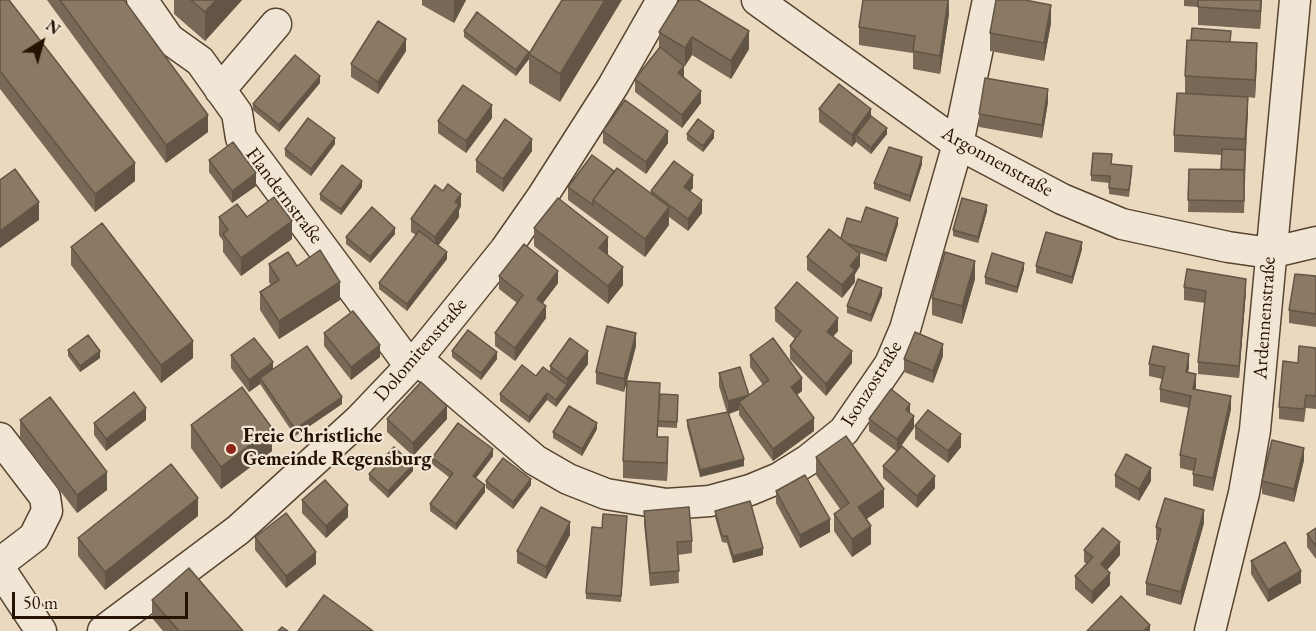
<!DOCTYPE html>
<html>
<head>
<meta charset="utf-8">
<style>
	body { margin:0 }
	#map { position:relative; width:1316px; height:631px; overflow:hidden; background:#ead9be; font-family:"EB Garamond",serif }
	canvas { display:block }
	.north { position:absolute; left:12px; top:12px; width:60px; height:60px; -webkit-text-stroke:4px #f1e6d5; paint-order:stroke; rotate:37deg; font-size:16px; font-weight:700; line-height:24px; text-align:center; color:#261201 }
	.north::after { content:''; display:block; margin:auto; width:21px; height:27px; background:#261201; clip-path:polygon(50% 0,100% 100%,50% 72%,0 100%) }
	.scale { position:absolute; left:12px; top:592px; width:176px; height:27px; box-sizing:border-box; border:3px solid #261201; border-top:0; padding-left:8px; font-size:18px; line-height:21px; white-space:nowrap; color:#261201; -webkit-text-stroke:4px #f1e6d5; paint-order:stroke }
</style>
</head>
<body>
<div id="map">
<canvas width="1316" height="631"></canvas>
<div class="north">N</div>
<div class="scale">50 m</div>
</div>
<script>
const g = document.querySelector('canvas').getContext('2d');
g.lineJoin = 'round';
function poly(rows) {
  const path = new Path2D();
  for (const r of rows) {
    path.moveTo(r[0], r[1]);
    for (let i = 2; i < r.length; i += 2) path.lineTo(r[i], r[i + 1]);
  }
  return path;
}
function stroke(path, color, width, dash) {
  g.strokeStyle = color;
  g.lineWidth = width;
  g.lineCap = dash ? 'butt' : 'round';
  g.setLineDash(dash || []);
  g.stroke(path);
}
function fillPath(path, color) {
  g.fillStyle = color;
  g.fill(path, 'evenodd');
}
function write(font, color, halo, rows, align = 'center') {
  g.font = font + ' "EB Garamond",serif';
  g.lineWidth = 4.5;
  g.setLineDash([]);
  g.textBaseline = 'middle';
  g.strokeStyle = halo;
  g.fillStyle = color;
  for (const [text, x, y, turn = 0] of rows) {
    g.save();
    g.translate(x, y);
    g.rotate((+turn || 0) * Math.PI / 180);
    g.textAlign = isNaN(turn) ? turn : align;
    if (halo) g.strokeText(text, 0, 0);
    g.fillText(text, 0, 0);
    g.restore();
  }
}
const minor = poly([
	[142,0,169,39,200,61,237,113,241,138,410,366],
	[757,0,958,144,1062,199,1122,224,1228,247,1270,253,1316,242],
	[220,90,276,24],
	[417,359,535,460,568,479,606,494,666,504,710,501,750,490,779,478,808,460,844,431,890,364,905,329,958,144,988,0],
	[0,438,45,497,47,511,34,537,0,563],
	[0,569,41,631],
	[103,631,238,530,359,420,417,359,505,250,542,197,613,86,662,0],
	[1210,631,1244,493,1255,430,1295,0]
]);
stroke(minor, '#574430', 33);
stroke(minor, '#f1e6d5', 30);
fillPath(poly([
	[0,0,135,181,95,212,0,89],
	[47,0,124,0,208,132,166,163],
	[174,0,242,0,205,41,174,14],
	[422,0,466,0,454,23,422,5],
	[562,0,560,102,529,83,529,59,516,76,464,37,464,31,529,53],
	[679,0,749,49,731,79,692,55,685,66,678,62,684,77,701,103,682,128,635,92,635,79,659,48,659,32],
	[949,0,949,14,940,74,913,69,913,53,859,45,859,27],
	[1027,0,1051,23,1044,61,990,51,990,33],
	[1184,0,1262,0,1260,29,1198,25,1198,7,1184,6],
	[1231,42,1257,61,1255,98,1248,97,1244,213,1188,212,1189,169,1221,169,1222,155,1174,152,1174,135,1185,93,1185,76],
	[406,51,378,94,351,77,351,64],
	[320,83,279,132,253,110,253,104],
	[1048,102,1042,138,979,127,979,114],
	[819,109,871,116,887,134,871,154,856,142,852,147,819,122],
	[492,118,466,153,438,133,438,121],
	[603,131,668,143,646,174,603,143],
	[687,134,714,138,703,152,687,140],
	[335,144,311,176,285,156,285,149],
	[532,151,503,192,476,172,476,160],
	[209,160,256,186,232,203,209,172],
	[922,164,910,202,874,189,874,183],
	[1112,164,1132,172,1129,197,1109,194,1109,183,1091,181,1091,175],
	[614,171,651,193,651,191,693,188,690,191,702,213,688,231,669,217,669,225,645,257,568,200,568,187],
	[362,187,341,215,320,200,320,194],
	[461,206,459,210,459,217,438,246,447,259,407,311,379,289,379,283,416,235,411,232,411,219],
	[987,211,978,243,953,236,953,230],
	[219,217,247,217,292,239,241,276,223,252,223,241,219,235],
	[861,222,898,224,886,262,860,253,860,266,855,274,855,282,842,298,807,270,807,257,841,238],
	[534,228,623,285,608,304,534,246],
	[395,234,370,263,346,244,346,237],
	[71,247,193,358,161,383,71,265],
	[1082,249,1072,284,1036,273,1036,266],
	[269,264,297,266,340,300,279,339,260,310,260,292,271,285,269,282],
	[1024,269,1017,293,985,284,985,277],
	[499,276,558,283,543,303,546,318,515,361,495,346,495,333,517,303,499,289],
	[1316,276,1316,327,1289,323,1289,310],
	[975,279,962,324,932,315,932,298],
	[1184,287,1246,291,1239,378,1198,374,1198,362,1205,303,1184,300],
	[882,295,871,322,847,313,847,306],
	[775,308,838,331,833,336,852,363,826,396,790,359,790,346,795,339,775,321],
	[324,333,380,357,351,380,324,346],
	[636,346,624,392,596,384,596,372],
	[1316,348,1316,409,1306,408,1304,422,1279,419,1279,407,1298,363],
	[68,350,100,358,80,372,68,356],
	[452,351,497,359,481,380,452,357],
	[231,355,273,369,342,404,295,436,260,384,249,392,231,368],
	[750,355,802,391,797,395,814,431,773,461,739,415,739,410,729,414,744,466,700,477,687,426,687,420,727,413,719,386,719,373,749,395,763,385,750,367],
	[943,356,933,383,904,372,904,359],
	[588,364,556,407,547,400,529,423,500,401,500,394,536,376,550,371,550,366],
	[1149,364,1189,367,1188,372,1196,387,1195,389,1231,409,1213,491,1193,486,1193,471,1180,468,1180,455,1189,408,1160,402,1160,389,1162,379,1149,376],
	[660,394,678,395,677,428,658,427,658,437,668,455,667,481,623,478,623,461],
	[910,413,914,428,898,449,935,488,917,508,883,478,883,466,896,451,869,431,869,419],
	[387,419,447,419,413,456,387,432],
	[20,420,107,490,77,513,20,438],
	[146,420,106,451,94,435,94,423],
	[191,425,272,451,221,489,191,448],
	[915,426,961,447,948,463,915,439],
	[597,429,582,456,553,438,553,432],
	[493,456,476,478,485,492,456,530,430,511,430,504,450,478,432,464,432,458],
	[816,457,884,507,866,519,871,544,852,557,834,531,834,514,840,509,816,475],
	[1304,460,1294,502,1262,494,1262,481],
	[413,471,388,498,369,480,369,474],
	[1115,475,1151,481,1139,501,1115,487],
	[486,481,531,485,513,509,486,488],
	[776,491,830,532,800,548,776,503],
	[302,500,348,517,326,538,302,513],
	[644,511,692,541,692,553,678,555,679,583,650,586,644,524],
	[715,511,763,555,733,563,727,543,722,542,715,517],
	[198,516,105,590,78,556,78,538],
	[627,522,621,602,586,599,586,593,602,528],
	[1204,523,1181,605,1146,595,1146,583,1158,540,1156,540,1156,527],
	[1316,528,1316,559,1307,547,1307,534],
	[570,535,546,579,517,563,517,551],
	[255,537,316,564,286,588,255,550],
	[1084,550,1120,555,1107,570,1110,585,1092,604,1075,589,1075,576,1087,564,1084,562],
	[1251,561,1301,583,1268,602,1251,574],
	[152,600,243,631,163,631,152,618]
]), '#786855');
fillPath(poly([
	[216,0,242,0,205,41,205,12],
	[454,0,466,0,454,23],
	[605,0,622,0,560,102,560,74],
	[948,0,949,14,940,74,940,56],
	[1261,0,1262,0,1260,29,1260,11],
	[1051,5,1051,23,1044,61,1044,43],
	[749,31,749,49,731,79,731,61],
	[692,37,692,55,685,66,685,48],
	[406,39,406,51,378,94,378,82],
	[1257,43,1257,61,1255,98,1255,80],
	[529,52,529,59,516,76,516,70],
	[684,66,684,79,678,73],
	[320,76,320,83,279,132,279,125],
	[1048,89,1048,102,1042,138,1042,125],
	[701,91,701,103,682,128,682,115],
	[1248,97,1248,115,1244,182,1245,139],
	[492,105,492,118,466,153,466,141],
	[871,109,871,122,856,135,856,142,852,147,852,135],
	[208,115,208,132,166,163,166,145],
	[887,128,887,134,871,154,871,148],
	[668,131,668,143,646,174,646,162],
	[714,131,714,138,703,152,703,146],
	[335,138,335,144,311,176,311,169],
	[532,139,532,151,503,192,503,179],
	[922,157,922,164,910,202,910,196],
	[135,163,135,181,95,212,95,194],
	[256,173,256,186,232,203,232,191],
	[693,175,693,188,684,199,684,187],
	[362,181,362,187,341,215,341,209],
	[461,194,461,206,459,210,459,217,435,250,435,237,455,202],
	[702,200,702,213,688,231,688,219],
	[39,202,39,220,0,248,0,231],
	[987,205,987,211,978,243,978,237],
	[669,207,669,225,645,257,645,239],
	[898,218,898,224,886,262,886,255],
	[292,221,292,239,241,276,241,258],
	[395,228,395,234,370,263,370,257],
	[608,237,608,255,599,248],
	[1082,242,1082,249,1072,284,1072,277],
	[447,252,447,259,407,311,407,304],
	[860,254,860,266,855,274,855,282,842,298,842,285,850,266],
	[975,261,975,279,962,324,962,306],
	[1024,263,1024,269,1017,293,1017,287],
	[623,267,623,285,608,304,608,286],
	[558,271,558,283,537,311,537,299],
	[1246,279,1246,291,1239,378,1239,366],
	[340,282,340,300,279,339,279,321],
	[882,288,882,295,871,322,871,315],
	[546,306,546,318,515,361,515,348],
	[838,318,838,331,827,344,827,332],
	[636,333,636,346,624,392,624,379],
	[193,341,193,358,161,383,161,365],
	[943,344,943,356,933,383,933,371],
	[380,345,380,357,351,380,351,367],
	[100,351,100,358,80,372,80,366],
	[588,351,588,364,556,407,556,400,567,385,567,379],
	[852,351,852,363,826,396,826,384],
	[497,352,497,359,481,380,481,373],
	[1189,354,1189,367,1186,384,1186,372],
	[273,362,273,375,260,378,260,384,249,392,249,380],
	[1196,374,1196,387,1193,401,1193,389],
	[802,378,802,391,791,399,791,387],
	[547,393,547,400,529,423,529,417],
	[749,395,739,402,739,410,728,414,728,401],
	[1231,396,1231,409,1213,491,1213,478],
	[342,397,342,404,295,436,295,429],
	[910,404,910,416,906,410],
	[447,406,447,419,413,456,413,443],
	[146,408,146,420,106,451,106,439],
	[914,416,914,428,897,452,897,439],
	[814,418,814,431,773,461,773,449],
	[597,423,597,429,582,456,582,449],
	[272,428,272,451,221,489,221,467],
	[961,434,961,447,948,463,948,451],
	[668,437,668,455,667,481,667,463],
	[1304,448,1304,460,1294,502,1294,489],
	[493,449,493,456,473,482,473,476],
	[744,459,744,466,700,477,700,470],
	[413,465,413,471,388,498,388,491],
	[1151,468,1151,481,1139,501,1139,489],
	[107,472,107,490,77,513,77,495],
	[935,476,935,488,917,508,917,496],
	[531,479,531,485,513,509,513,502],
	[485,485,485,492,456,530,456,524],
	[884,489,884,507,858,525,858,507],
	[198,498,198,516,105,590,105,572],
	[348,505,348,517,326,538,326,526],
	[1204,510,1204,523,1181,605,1181,592],
	[830,519,830,532,800,548,800,535],
	[570,522,570,535,546,579,546,567],
	[871,526,871,544,852,557,852,539],
	[1120,542,1120,555,1101,577,1101,564],
	[763,548,763,555,733,563,733,556],
	[316,552,316,564,286,588,286,576],
	[1301,571,1301,583,1268,602,1268,590],
	[1110,573,1110,585,1092,604,1092,592],
	[1150,625,1150,631,1144,631]
]), '#625545');
const building = poly([
	[0,0,9,0,135,163,95,194,0,71,0,0],
	[60,0,124,0,208,115,166,145,60,0],
	[191,0,216,0,205,12,191,0],
	[562,0,605,0,560,74,529,54,562,0],
	[679,0,698,0,749,31,731,61,692,37,685,48,659,32,679,0],
	[863,0,948,0,940,56,913,51,915,36,859,27,863,0],
	[996,0,1025,0,1051,5,1044,43,990,33,996,0],
	[1198,0,1261,0,1260,11,1198,7,1198,0],
	[477,12,529,52,516,70,464,31,477,12],
	[378,21,406,39,378,82,351,64,378,21],
	[1192,28,1231,31,1230,42,1191,40,1192,28],
	[1187,40,1257,43,1255,80,1185,76,1187,40],
	[660,47,684,66,678,73,701,91,682,115,635,79,660,47],
	[295,55,320,76,279,125,253,104,295,55],
	[985,78,1048,89,1042,125,979,114,985,78],
	[839,84,871,109,852,135,819,109,839,84],
	[463,85,492,105,466,141,438,121,463,85],
	[1177,93,1248,97,1245,139,1174,135,1177,93],
	[625,100,668,131,646,162,603,131,625,100],
	[871,116,887,128,871,148,856,135,871,116],
	[308,118,335,138,311,169,285,149,308,118],
	[505,119,532,139,503,179,476,160,505,119],
	[698,119,714,131,703,146,687,134,698,119],
	[233,142,256,173,232,191,209,160,233,142],
	[889,147,922,157,910,196,874,183,889,147],
	[1222,149,1245,150,1244,176,1244,170,1221,169,1222,149],
	[1093,153,1112,154,1111,164,1132,166,1129,190,1109,188,1110,176,1091,175,1093,153],
	[592,155,614,171,593,200,593,205,568,187,592,155],
	[674,161,693,175,684,187,702,200,688,219,651,191,674,161],
	[342,165,362,181,341,209,320,194,342,165],
	[617,168,669,207,645,239,593,200,617,168],
	[15,169,39,202,0,231,0,180,15,169],
	[1189,169,1244,170,1244,201,1188,200,1189,169],
	[448,184,461,194,455,202,459,205,435,237,411,219,435,185,443,191,448,184],
	[274,197,292,221,241,258,223,234,228,230,219,217,237,204,247,217,274,197],
	[558,198,608,237,599,248,623,267,608,286,534,228,558,198],
	[962,198,987,205,978,237,953,230,962,198],
	[372,207,395,228,370,257,346,237,372,207],
	[866,207,898,218,886,255,846,243,841,238,847,218,861,222,866,207],
	[102,223,193,341,161,365,71,247,102,223],
	[829,229,860,254,850,266,855,270,842,285,807,257,829,229],
	[419,231,447,252,407,304,379,283,419,231],
	[1046,232,1082,242,1072,277,1036,266,1046,232],
	[524,244,558,271,537,299,546,306,515,348,495,333,523,295,499,276,524,244],
	[320,250,340,282,279,321,260,292,279,280,269,264,288,252,297,266,320,250],
	[945,252,975,261,962,306,932,298,945,252],
	[992,253,1024,263,1017,287,985,277,992,253],
	[1187,269,1246,279,1239,366,1198,362,1206,291,1184,287,1187,269],
	[1295,274,1316,276,1316,314,1289,310,1295,274],
	[858,279,882,288,871,315,847,306,858,279],
	[797,282,838,318,827,332,852,351,826,384,790,346,801,331,775,308,797,282],
	[353,311,380,345,351,367,324,333,353,311],
	[607,326,636,333,624,379,596,372,607,326],
	[468,330,497,352,481,373,452,351,468,330],
	[915,332,943,344,933,371,904,359,915,332],
	[88,335,100,351,80,366,68,350,88,335],
	[254,338,273,362,249,380,231,355,254,338],
	[570,338,588,351,567,379,550,366,570,338],
	[773,338,802,378,791,387,814,418,773,449,739,402,749,395,728,401,719,373,740,367,749,395,769,380,750,355,773,338],
	[307,346,342,397,295,429,260,378,307,346],
	[1153,346,1189,354,1186,372,1196,374,1193,389,1231,396,1213,478,1193,474,1196,459,1180,455,1191,396,1160,389,1165,367,1149,364,1153,346],
	[1299,346,1316,348,1316,396,1306,395,1304,409,1279,407,1283,361,1298,363,1299,346],
	[522,365,536,376,543,367,567,385,556,400,547,393,529,417,500,394,522,365],
	[627,381,660,383,657,437,668,437,667,463,623,461,627,381],
	[421,382,447,406,413,443,387,419,421,382],
	[242,387,272,428,221,467,191,425,242,387],
	[891,389,910,404,906,410,914,416,897,439,869,419,891,389],
	[134,392,146,408,106,439,94,423,134,392],
	[660,394,678,395,677,422,658,421,660,394],
	[50,397,107,472,77,495,20,420,50,397],
	[569,406,597,423,582,449,553,432,569,406],
	[928,410,961,434,948,451,915,426,928,410],
	[728,412,744,459,700,470,687,420,728,412],
	[458,423,493,449,473,476,485,485,456,524,430,504,453,473,432,458,458,423],
	[846,436,884,489,858,507,871,526,852,539,834,514,849,503,816,457,846,436],
	[1272,440,1304,448,1294,489,1262,481,1272,440],
	[902,446,935,476,917,496,883,466,902,446],
	[394,447,413,465,388,491,369,474,394,447],
	[1126,454,1151,468,1139,489,1115,475,1126,454],
	[503,458,531,479,513,502,486,481,503,458],
	[171,464,198,498,105,572,78,538,171,464],
	[805,475,830,519,800,535,776,491,805,475],
	[325,480,348,505,326,526,302,500,325,480],
	[1165,498,1204,510,1181,592,1146,583,1161,529,1156,527,1165,498],
	[750,501,763,548,733,556,727,536,722,536,715,511,750,501],
	[541,507,570,522,546,567,517,551,541,507],
	[689,507,692,541,677,542,679,571,650,573,644,511,689,507],
	[286,513,316,552,286,576,255,537,286,513],
	[603,514,627,516,621,596,586,593,592,527,602,528,603,514],
	[1103,528,1120,542,1101,564,1110,573,1092,592,1075,576,1093,557,1084,550,1103,528],
	[1316,528,1316,546,1307,534,1316,528],
	[1285,542,1301,571,1268,590,1251,561,1285,542],
	[189,568,243,631,179,631,152,600,189,568],
	[324,595,373,631,298,631,324,595],
	[1121,596,1150,625,1144,631,1087,631,1121,596],
	[282,627,288,631,278,631,282,627]
]);
fillPath(building, '#8c7963');
stroke(building, '#625545', 1.5);
for (const [x, y, r, color] of [
	[231,449,6,"#8f2418"]
]) {
  const dot = new Path2D();
  dot.arc(x, y, r, 0, 2 * Math.PI);
  g.fillStyle = color;
  g.fill(dot);
  stroke(dot, '#f1e6d5', 2);
}
write('20px', '#261201', '#f1e6d5', [
	["Argonnenstraße",997,162,29],
	["Flandernstraße",284,196,53],
	["Ardennenstraße",1265,318,-86],
	["Dolomitenstraße",421,350,-49],
	["Isonzostraße",872,384,-58]
]);
write('bold 20px', '#261201', '#f1e6d5', [
	["Freie Christliche",243,437],
	["Gemeinde Regensburg",243,460]
], 'left');
</script>
</body>
</html>
